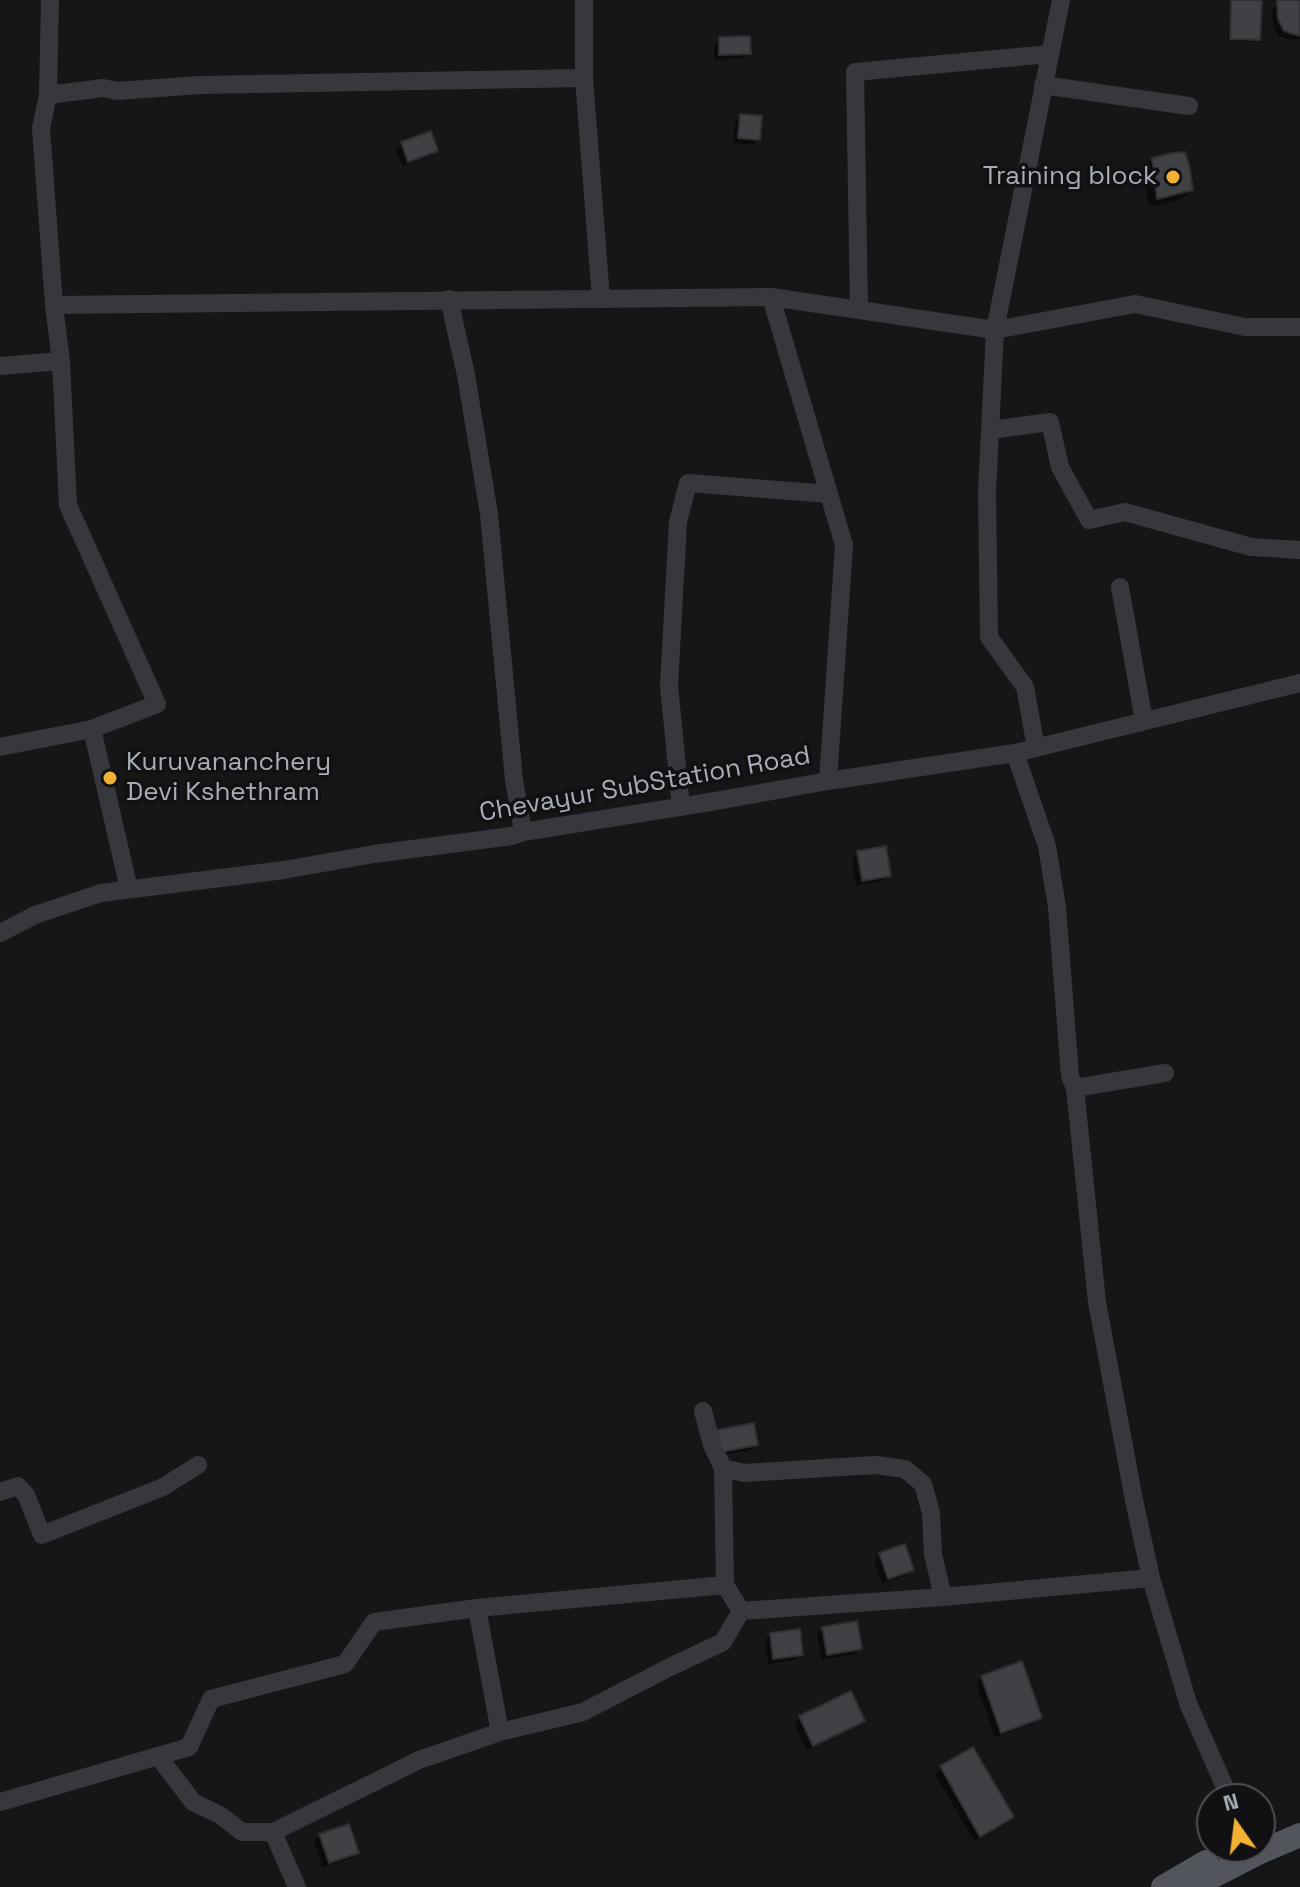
<!DOCTYPE html>
<html>
<head>
<meta charset="utf-8">
<style>
	body { margin:0 }
	#map { position:relative; width:1300px; height:1887px; overflow:hidden; background:#161618; font-family:"Space Grotesk",sans-serif }
	canvas { display:block }
	.north { position:absolute; left:1196px; top:1783px; width:80px; height:80px; box-sizing:border-box; background:#111113; border:2px solid #4d4f55; border-radius:50%; rotate:346deg; font-size:22px; font-weight:700; line-height:32px; text-align:center; color:#a8adb8 }
	.north::after { content:''; display:block; margin:auto; width:28px; height:36px; background:#f2b134; clip-path:polygon(50% 0,100% 100%,50% 72%,0 100%) }
</style>
</head>
<body>
<div id="map">
<canvas width="1300" height="1887"></canvas>
<div class="north">N</div>
</div>
<script>
const g = document.querySelector('canvas').getContext('2d');
g.lineJoin = 'round';
function fillPath(path, color) {
  g.fillStyle = color;
  g.fill(path, 'evenodd');
}
function poly(rows) {
  const path = new Path2D();
  for (const r of rows) {
    path.moveTo(r[0], r[1]);
    for (let i = 2; i < r.length; i += 2) path.lineTo(r[i], r[i + 1]);
  }
  return path;
}
function stroke(path, color, width, dash) {
  g.strokeStyle = color;
  g.lineWidth = width;
  g.lineCap = dash ? 'butt' : 'round';
  g.setLineDash(dash || []);
  g.stroke(path);
}
function write(font, color, halo, rows, align = 'center') {
  g.font = font + ' "Space Grotesk",sans-serif';
  g.lineWidth = 7;
  g.setLineDash([]);
  g.textBaseline = 'middle';
  g.strokeStyle = halo;
  g.fillStyle = color;
  for (const [text, x, y, turn = 0] of rows) {
    g.save();
    g.translate(x, y);
    g.rotate((+turn || 0) * Math.PI / 180);
    g.textAlign = isNaN(turn) ? turn : align;
    if (halo) g.strokeText(text, 0, 0);
    g.fillText(text, 0, 0);
    g.restore();
  }
}
fillPath(poly([
	[1230,0,1260,0,1258,39,1256,42,1228,41],
	[1281,0,1300,0,1300,39,1295,41,1278,36,1273,25,1272,9],
	[719,39,749,53,743,58,714,60,714,45],
	[740,116,759,139,753,145,733,143,735,122],
	[402,144,436,151,430,156,402,166,396,150],
	[1153,160,1191,189,1182,199,1149,207,1143,169],
	[858,853,889,876,883,881,856,886,852,859],
	[713,1437,756,1444,751,1450,716,1456],
	[880,1555,912,1570,906,1575,882,1584,874,1560],
	[823,1629,860,1648,854,1654,822,1660,817,1634],
	[771,1634,801,1654,795,1660,768,1664,765,1640],
	[982,1677,1040,1718,1034,1723,995,1737,976,1683],
	[800,1718,862,1720,857,1726,807,1750,794,1724],
	[973,1750,1011,1817,1006,1823,974,1841,935,1774,941,1768],
	[320,1836,357,1852,351,1858,323,1867,314,1841]
]), '#0007');
const building = poly([
	[1231,0,1262,0,1260,40,1230,39,1231,0],
	[1278,0,1300,0,1300,36,1284,31,1278,19,1277,1,1278,0],
	[750,36,751,54,719,55,719,37,750,36],
	[740,114,762,116,760,140,738,138,740,114],
	[431,131,438,151,408,162,401,142,431,131],
	[1185,152,1189,165,1193,190,1157,199,1152,158,1172,153,1185,152],
	[886,846,891,876,862,881,857,851,886,846],
	[754,1423,758,1445,722,1452,717,1430,754,1423],
	[905,1544,914,1570,888,1579,879,1553,905,1544],
	[857,1621,862,1649,827,1655,822,1627,857,1621],
	[800,1629,803,1655,773,1659,770,1633,800,1629],
	[1022,1661,1042,1718,1001,1733,981,1676,1022,1661],
	[851,1691,865,1721,813,1746,799,1716,851,1691],
	[973,1747,1014,1817,980,1837,940,1766,973,1747],
	[349,1824,359,1853,329,1863,319,1834,349,1824]
]);
fillPath(building, '#404145');
stroke(building, '#303034', 2);
stroke(poly([
	[584,78,601,299],
	[1043,85,1189,106],
	[48,95,50,0],
	[771,297,844,545,828,781],
	[449,299,466,375,489,514,514,780,523,832],
	[54,305,771,297,995,330,1135,304,1245,327,1300,327],
	[859,310,855,72,1050,54],
	[0,366,61,361],
	[990,430,1050,422,1060,467,1089,520,1125,512,1251,547,1300,550],
	[1120,587,1144,721],
	[0,747,92,729],
	[1036,748,1025,687,989,637,987,492,995,330,1061,0],
	[1015,753,1047,846,1057,907,1070,1076,1075,1088,1097,1302,1134,1500,1151,1578],
	[681,807,669,686,678,522,688,483,829,494],
	[129,889,92,729,157,704,68,505,61,361,54,305,41,128,48,95,103,88,117,91,200,85,584,78,584,0],
	[0,933,35,915,101,893,284,870,374,854,512,836,523,832,710,802,828,781,1015,753,1300,683],
	[1075,1088,1165,1073],
	[703,1411,712,1445,723,1468,744,1473,875,1465,905,1469,923,1484,931,1513,933,1554,943,1597,1151,1578,1188,1703,1230,1799],
	[723,1468,725,1585,741,1611,943,1597],
	[0,1492,18,1486,26,1495,42,1535,163,1487,198,1465],
	[500,1732,583,1712,670,1667,723,1642,741,1611],
	[158,1756,193,1802,220,1815,242,1832,273,1832,419,1760,500,1732,477,1608],
	[0,1802,189,1747,211,1699,345,1664,374,1622,477,1608,725,1585],
	[273,1832,297,1887]
]), '#37383d', 18);
stroke(poly([
	[1163,1887,1206,1862],
	[1192,1887,1258,1853,1300,1835]
]), '#53555c', 24);
for (const [x, y, r, color] of [
	[1173,177,8,"#f2b134"],
	[110,778,8,"#f2b134"]
]) {
  const dot = new Path2D();
  dot.arc(x, y, r, 0, 2 * Math.PI);
  g.fillStyle = color;
  g.fill(dot);
  stroke(dot, '#111113', 3);
}
write('26px', '#a8adb8', '#111113', [
	["Training block",1157,177],
	["Kuruvananchery",126,763,"left"],
	["Devi Kshethram",126,793,"left"]
], 'right');
write('26px', '#a8adb8', '#111113', [
	["Chevayur SubStation Road",645,785,-10]
]);
</script>
</body>
</html>
